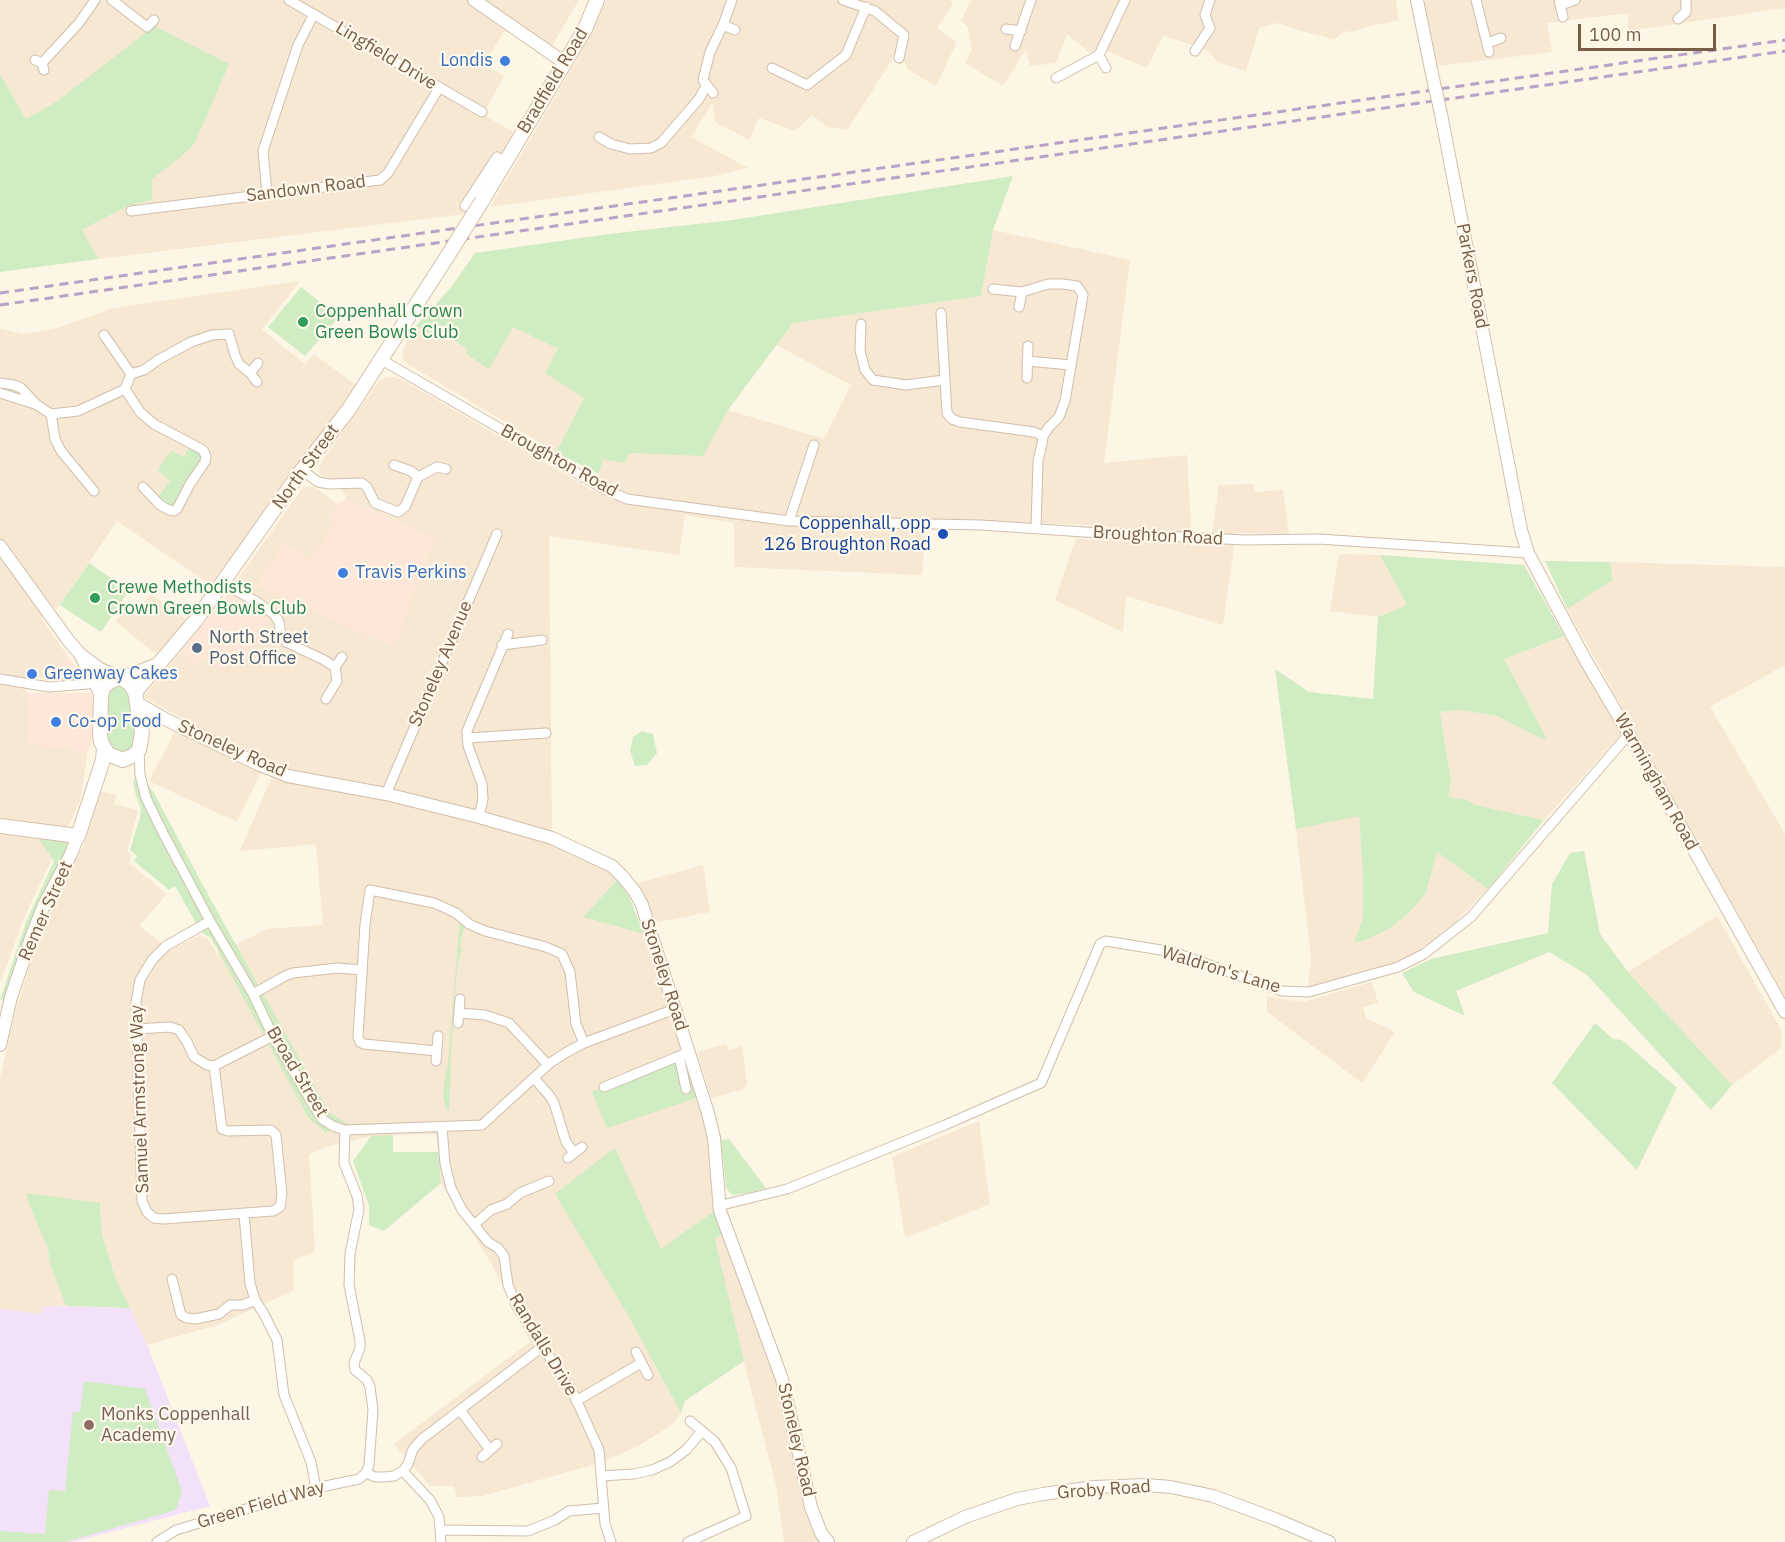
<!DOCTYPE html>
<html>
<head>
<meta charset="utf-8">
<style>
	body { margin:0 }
	#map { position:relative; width:1785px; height:1542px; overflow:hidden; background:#fdf6e4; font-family:"IBM Plex Sans",sans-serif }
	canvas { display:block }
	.scale { position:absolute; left:1578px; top:24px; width:138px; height:27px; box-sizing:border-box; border:3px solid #785d48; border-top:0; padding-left:8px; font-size:18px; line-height:21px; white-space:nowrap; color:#785d48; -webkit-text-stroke:4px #fff9ec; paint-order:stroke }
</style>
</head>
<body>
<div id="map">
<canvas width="1785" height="1542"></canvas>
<div class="scale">100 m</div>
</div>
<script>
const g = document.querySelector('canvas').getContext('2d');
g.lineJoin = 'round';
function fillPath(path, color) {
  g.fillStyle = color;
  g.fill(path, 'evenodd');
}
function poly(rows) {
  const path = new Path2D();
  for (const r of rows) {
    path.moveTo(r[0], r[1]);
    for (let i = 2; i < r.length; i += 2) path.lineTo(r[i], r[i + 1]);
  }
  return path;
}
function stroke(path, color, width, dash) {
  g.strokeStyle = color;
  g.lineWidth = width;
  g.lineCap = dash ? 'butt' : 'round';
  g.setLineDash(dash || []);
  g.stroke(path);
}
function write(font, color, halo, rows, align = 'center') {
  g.font = font + ' "IBM Plex Sans",sans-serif';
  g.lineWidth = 4.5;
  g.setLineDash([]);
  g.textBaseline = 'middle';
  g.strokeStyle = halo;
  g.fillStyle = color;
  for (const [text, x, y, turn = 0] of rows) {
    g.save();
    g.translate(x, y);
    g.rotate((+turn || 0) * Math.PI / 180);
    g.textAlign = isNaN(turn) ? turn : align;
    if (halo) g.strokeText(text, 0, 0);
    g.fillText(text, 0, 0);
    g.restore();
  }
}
fillPath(poly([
	[0,0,579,0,546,56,505,30,484,64,504,76,483,115,514,132,465,214,98,259,81,231,128,206,152,200,151,179,183,155,59,100,26,119,0,74],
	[606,0,950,0,953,4,937,28,957,42,936,86,907,69,904,61,894,57,847,130,828,127,812,115,795,131,759,118,749,140,715,122,713,102,691,137,748,168,715,176,490,207,581,53],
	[972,0,1396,0,1399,20,1362,28,1354,31,1344,32,1334,39,1306,32,1277,23,1259,28,1246,71,1218,62,1208,51,1163,35,1147,68,1100,48,1090,53,1067,34,1056,63,1030,66,1026,49,1003,86,965,63,972,50,968,27,961,20],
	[1424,0,1785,0,1785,8,1628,31,1628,13,1547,23,1552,52,1437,66],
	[993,230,1130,260,1104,463,1187,455,1192,545,1210,547,1219,485,1253,484,1255,492,1283,490,1289,534,1236,533,1223,625,1126,596,1123,632,1055,600,1076,538,1091,540,1093,525,926,519,922,575,734,567,734,523,685,515,679,555,549,536,552,830,550,844,601,865,618,879,583,917,644,934,681,1048,689,1052,592,1092,699,1097,708,1138,714,1211,661,1250,629,1317,681,1413,673,1424,640,1445,600,1463,482,1496,457,1497,454,1486,430,1486,394,1444,530,1342,491,1263,441,1183,436,1134,371,1136,325,1147,309,1154,315,1251,293,1261,294,1290,220,1324,147,1345,116,1280,102,1235,100,1204,32,1212,47,1246,51,1266,66,1306,43,1306,42,1314,0,1309,0,1078,17,1006,40,932,83,847,98,791,117,795,114,804,138,810,127,852,132,855,129,863,167,894,139,926,171,950,199,935,208,939,217,954,267,929,323,925,316,844,240,851,277,765,267,761,237,822,149,781,182,718,143,697,181,652,197,665,204,658,230,661,234,658,242,661,268,623,269,619,250,606,227,595,303,487,314,487,337,504,329,519,336,523,312,559,255,586,435,539,347,499,342,490,323,478,319,472,318,467,378,382,384,378,396,377,413,386,595,492,603,459,628,453,703,455,728,410,824,439,851,385,776,345,793,323,981,296],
	[300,281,262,330,305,364,314,354,356,385,211,585,117,521,60,605,41,618,69,658,48,673,53,681,25,675,30,716,28,743,88,751,80,802,25,915,0,984,0,329,24,334,58,328,113,308],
	[416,326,438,339,443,334,468,349,465,353,513,327,558,349,546,373,584,398,556,452,409,365,403,359,403,349],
	[1339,554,1380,555,1407,605,1378,617,1330,611],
	[1610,562,1785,567,1785,665,1710,707,1785,834,1785,997,1567,609,1613,580],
	[151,594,186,619,168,643,156,654,116,622,119,617,128,610,133,615],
	[1564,636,1621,734,1544,820,1475,805,1467,800,1448,797,1451,781,1440,712,1460,710,1497,716,1544,740,1546,737,1504,659],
	[1359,815,1363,876,1363,917,1354,943,1367,940,1390,928,1408,914,1426,893,1437,852,1488,889,1456,921,1413,955,1394,963,1308,987,1311,957,1296,829],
	[703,865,710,912,653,923,634,884],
	[1717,916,1781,1029,1782,1037,1780,1049,1732,1085,1628,972],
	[1372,982,1378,1003,1363,1007,1366,1018,1395,1032,1362,1083,1267,1012,1267,997,1303,1002],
	[726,1044,729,1051,742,1046,747,1084,744,1089,711,1098,697,1052],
	[979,1121,990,1204,905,1238,892,1157],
	[722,1235,774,1369,822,1542,784,1542,776,1485,725,1290,715,1238]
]), '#f6e8d2');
fillPath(poly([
	[347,499,435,539,394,647,255,586,285,543,312,559,335,523,329,520,337,504],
	[227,595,250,606,269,619,268,623,242,661,234,658,222,671,204,658,197,665,181,652],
	[69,658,82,676,76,681,53,681,47,673],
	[27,693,92,693,94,736,88,751,28,744,30,716]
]), '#fee6d8');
fillPath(poly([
	[43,1306,130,1308,147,1345,210,1506,72,1542,0,1542,0,1309,41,1314]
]), '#f3e1fa');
fillPath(poly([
	[154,26,229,64,195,143,183,155,152,179,152,200,128,206,82,230,98,259,0,272,0,74,26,119,59,100],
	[1013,176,993,230,981,296,793,323,728,410,703,456,629,453,625,463,603,459,599,474,556,452,584,398,545,373,558,349,513,327,489,369,465,353,468,349,444,334,438,339,416,326,452,286,475,253,609,234,732,220],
	[301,287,339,317,305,356,268,327],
	[196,446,206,456,177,509,160,505,159,496,170,481,158,470,166,457,172,451,184,457,188,449],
	[1380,555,1524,565,1564,636,1504,659,1546,737,1544,740,1497,716,1460,710,1440,712,1451,781,1448,797,1467,800,1475,805,1544,820,1488,889,1437,852,1426,893,1408,914,1390,928,1367,940,1354,943,1363,917,1363,876,1359,816,1296,829,1275,669,1309,692,1373,699,1378,617,1407,605],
	[1545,561,1610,562,1613,580,1567,609],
	[89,563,129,590,101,632,60,605],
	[127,681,142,733,134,755,108,754,101,695,104,686],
	[642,731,653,734,657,753,647,765,635,766,630,751,633,737],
	[140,775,154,793,206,891,329,1112,347,1124,423,1122,435,1122,434,1127,333,1126,326,1133,308,1117,211,938,196,929,196,923,175,886,169,890,134,861,137,856,130,850,140,817,141,809,135,792,133,781],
	[41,831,78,836,11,997,0,1000,26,922,54,861,39,839],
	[1584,851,1600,934,1628,972,1732,1085,1711,1110,1587,975,1549,952,1456,991,1465,1016,1414,992,1402,973,1431,959,1548,933,1552,884,1570,853],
	[618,879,630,899,644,934,583,917],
	[460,917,466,921,460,945,462,948,457,968,450,1068,451,1071,449,1110,446,1110,443,1096,444,1085,448,1063],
	[1595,1023,1613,1039,1622,1040,1677,1088,1637,1170,1552,1083],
	[689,1052,699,1097,607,1128,592,1092],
	[393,1135,393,1152,438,1152,441,1183,384,1231,369,1225,369,1206,353,1161,371,1136],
	[729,1139,766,1188,748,1193,732,1195,726,1188,721,1140],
	[615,1148,661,1249,714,1211,722,1235,715,1238,716,1244,744,1361,685,1401,681,1413,629,1317,555,1194],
	[26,1193,100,1203,102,1235,116,1280,130,1308,66,1306,51,1266,47,1246,32,1212],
	[84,1381,145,1389,182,1491,176,1510,65,1542,0,1542,0,1531,45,1534,49,1490,65,1491,73,1412,80,1412]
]), '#d0ecc2');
const minor = poly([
	[112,0,147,27,154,20],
	[289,0,482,112],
	[843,0,875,11,904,35,899,58],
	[1476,0,1489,52],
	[1559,0,1563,17],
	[1561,5,1575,0],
	[1678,19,1686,12,1686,0],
	[723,25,735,30],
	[1006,29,1021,31],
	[1488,43,1501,38],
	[1015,46,1031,0],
	[1195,51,1210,28,1205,15,1210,0],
	[1099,55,1106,68],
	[35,60,42,63,44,70],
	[42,63,79,23,95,0],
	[772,68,807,85,846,55,866,7],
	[1056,78,1099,55,1125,0],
	[713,93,703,80,710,52,723,25,732,0],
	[599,137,611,144,630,149,651,148,661,143,699,99,706,86],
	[267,193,263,151,298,45,314,14],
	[465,206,497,157,505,161],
	[131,211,380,180,388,173,439,88],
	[993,289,1022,292,1048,284,1063,284,1077,286,1083,295,1065,401,1059,417,1049,427,1043,436,1042,444,1038,461,1036,528],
	[1019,307,1022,292],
	[941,313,947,413,952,419,960,422,1034,432,1043,436],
	[861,324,860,350,865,370,873,380,906,385,944,380],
	[104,335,131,374],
	[382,360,606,490,627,499,789,521,981,525,1084,532,1245,540,1319,539,1528,553],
	[1027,361,1071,365],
	[250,373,258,363],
	[1027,378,1028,346],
	[0,383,14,385,21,388,37,405,51,414,78,411,125,389,131,374,144,370,158,360,191,342,212,335,229,334,235,355,239,364,250,373,257,382],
	[125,389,140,412,154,424,203,450,206,456,205,462,190,484,177,509,174,511,169,510,160,505,143,487],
	[0,393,35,404],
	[51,414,55,439,61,451,94,491],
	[394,465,411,471,418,477],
	[302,470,318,482,329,484,362,483,367,487,375,503,398,512,405,507,418,477,437,467,446,469],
	[789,521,814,445],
	[222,583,257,602,274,614,279,622,281,636,286,642,324,660,335,667,337,681,326,699],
	[502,645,542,640],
	[335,667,342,657],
	[0,679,49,687,87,684,94,681],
	[467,738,546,733],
	[139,750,140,775,146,798,163,833,210,921,253,994,273,1036,315,1108,322,1119,333,1126,345,1130,482,1125,550,1063,567,1052,584,1043,675,1009],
	[386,794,497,534],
	[479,817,483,799,482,784,468,746,467,731,508,634],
	[253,994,285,976,293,973,338,968,362,970],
	[459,1013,485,1015,509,1023,548,1065],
	[458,1023,460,999],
	[137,1029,170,1027,179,1030,187,1042,194,1057,207,1065,214,1066,222,1129,228,1131,271,1130,276,1135,282,1194,280,1207,273,1211,163,1219,154,1218,147,1212,142,1201,136,1002,140,980,152,960,166,946,210,921],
	[437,1051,364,1044,360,1042,358,1037,365,924,370,890,434,903,456,913,469,924,485,931,546,947,562,954,570,972,576,1024,584,1043],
	[679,1056,686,1089],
	[436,1061,438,1036],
	[214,1066,273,1036],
	[534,1078,549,1095,554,1103,566,1142,574,1153],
	[604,1087,689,1052],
	[442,1127,445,1164,451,1188,462,1210,488,1242,498,1248,504,1256,508,1285,516,1305,575,1397,599,1450,605,1524,611,1542],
	[345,1130,344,1163,357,1196,359,1209,350,1254,349,1285,360,1341,360,1348,354,1363,355,1370,367,1380,370,1387,373,1410,369,1465,366,1473],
	[568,1158,582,1147],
	[718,1206,787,1189,945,1125,1041,1083,1100,944,1106,941,1173,952,1282,991,1309,992,1398,967,1424,954,1471,917,1629,734],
	[244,1214,250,1283,255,1300,264,1314,277,1340,284,1395,311,1462,316,1488],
	[474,1225,491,1210,507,1204,520,1193,549,1181],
	[172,1279,181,1315,187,1318,195,1319,219,1314,230,1305,243,1305,255,1300],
	[636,1352,648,1375],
	[576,1401,641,1363],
	[460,1410,490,1450],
	[482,1457,497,1444],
	[403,1471,430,1500,439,1517,441,1542],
	[366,1473,375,1477,384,1477,394,1476,403,1471,408,1464,413,1449,422,1439,542,1347],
	[601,1476,634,1474,652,1470,670,1462,686,1450,702,1431],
	[440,1530,528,1531,555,1520,569,1511,603,1508],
	[157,1542,176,1530,316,1488,359,1479,366,1473],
	[688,1542,746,1516,731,1468,715,1442,690,1421]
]);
const tertiary = poly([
	[474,0,565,63],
	[1417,0,1432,74],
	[1441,114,1521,530,1528,553,1586,661,1629,734,1785,1012],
	[0,546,68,640,80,654,100,669,120,677],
	[81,656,101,695],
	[137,703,167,720,260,765,288,776,386,794,479,817,552,838,612,866,623,877,635,892,642,905,708,1113,714,1138,720,1211,782,1379,811,1507,821,1533,828,1542],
	[0,1045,11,997,31,938,44,905,71,854,78,836],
	[913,1542,965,1517,1017,1499,1043,1494,1095,1487,1145,1485,1171,1487,1213,1496,1275,1519,1329,1542]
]);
const secondary = poly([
	[482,201,585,29,597,0],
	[120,677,130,684,135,692,142,733,139,750,134,755,123,760,108,754,101,742,100,734,101,695,104,686,111,681,120,677,133,675,155,666],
	[135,692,196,620,302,470,349,409,445,260],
	[0,826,78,836,103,760,104,748]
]);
stroke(minor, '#d0beaa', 11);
stroke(tertiary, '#d0beaa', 14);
stroke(secondary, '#d5c0aa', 16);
stroke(minor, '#fff', 9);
stroke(tertiary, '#fff', 12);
stroke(secondary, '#fff', 14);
stroke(poly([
	[0,293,1785,40],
	[0,305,1785,51]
]), '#b9a2c8', 3, [9, 6]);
const tertiaryBridge = poly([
	[1432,74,1441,114]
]);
const secondaryBridge = poly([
	[445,260,482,201]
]);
stroke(tertiaryBridge, '#d0beaa', 14, []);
stroke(secondaryBridge, '#d5c0aa', 16, []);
stroke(tertiaryBridge, '#fff', 12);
stroke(secondaryBridge, '#fff', 14);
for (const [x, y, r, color] of [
	[505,61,6,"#3f7fe0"],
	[303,322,6,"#2e9e5b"],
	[943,534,6,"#1a4fb4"],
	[343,573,6,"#3f7fe0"],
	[95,598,6,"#2e9e5b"],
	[197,648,6,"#5c6f8a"],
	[32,674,6,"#3f7fe0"],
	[56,722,6,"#3f7fe0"],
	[89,1425,6,"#8d6e63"]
]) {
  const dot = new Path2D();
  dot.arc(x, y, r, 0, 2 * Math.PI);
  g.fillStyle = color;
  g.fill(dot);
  stroke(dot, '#fff9ec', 2);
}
write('18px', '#785d48', '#fff9ec', [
	["Lingfield Drive",386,56,31],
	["Bradfield Road",553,81,-59],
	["Sandown Road",306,189,-7],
	["Parkers Road",1472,276,79],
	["Broughton Road",559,461,29],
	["North Street",306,467,-54],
	["Broughton Road",1158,536,3],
	["Stoneley Avenue",441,664,-67],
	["Stoneley Road",232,749,24],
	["Warmingham Road",1656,782,61],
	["Remer Street",46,911,-66],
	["Waldron's Lane",1221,970,17],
	["Stoneley Road",664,975,72],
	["Broad Street",297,1072,59],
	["Samuel Armstrong Way",140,1099,-92],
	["Randalls Drive",543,1345,59],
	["Stoneley Road",796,1440,77],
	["Groby Road",1104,1490,-4],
	["Green Field Way",261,1505,-16]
]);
write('18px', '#366cbe', '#fff9ec', [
	["Londis",493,61,"right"],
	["Travis Perkins",355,573],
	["Greenway Cakes",44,674],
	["Co-op Food",68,722]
], 'left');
write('18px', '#27864d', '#fff9ec', [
	["Coppenhall Crown",315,312],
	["Green Bowls Club",315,333],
	["Crewe Methodists",107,588],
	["Crown Green Bowls Club",107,609]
], 'left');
write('18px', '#164399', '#fff9ec', [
	["Coppenhall, opp",931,524],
	["126 Broughton Road",931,545]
], 'right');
write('18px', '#4e5e75', '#fff9ec', [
	["North Street",209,638],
	["Post Office",209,659]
], 'left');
write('18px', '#785e54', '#fff9ec', [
	["Monks Coppenhall",101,1415],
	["Academy",101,1436]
], 'left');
</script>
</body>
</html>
